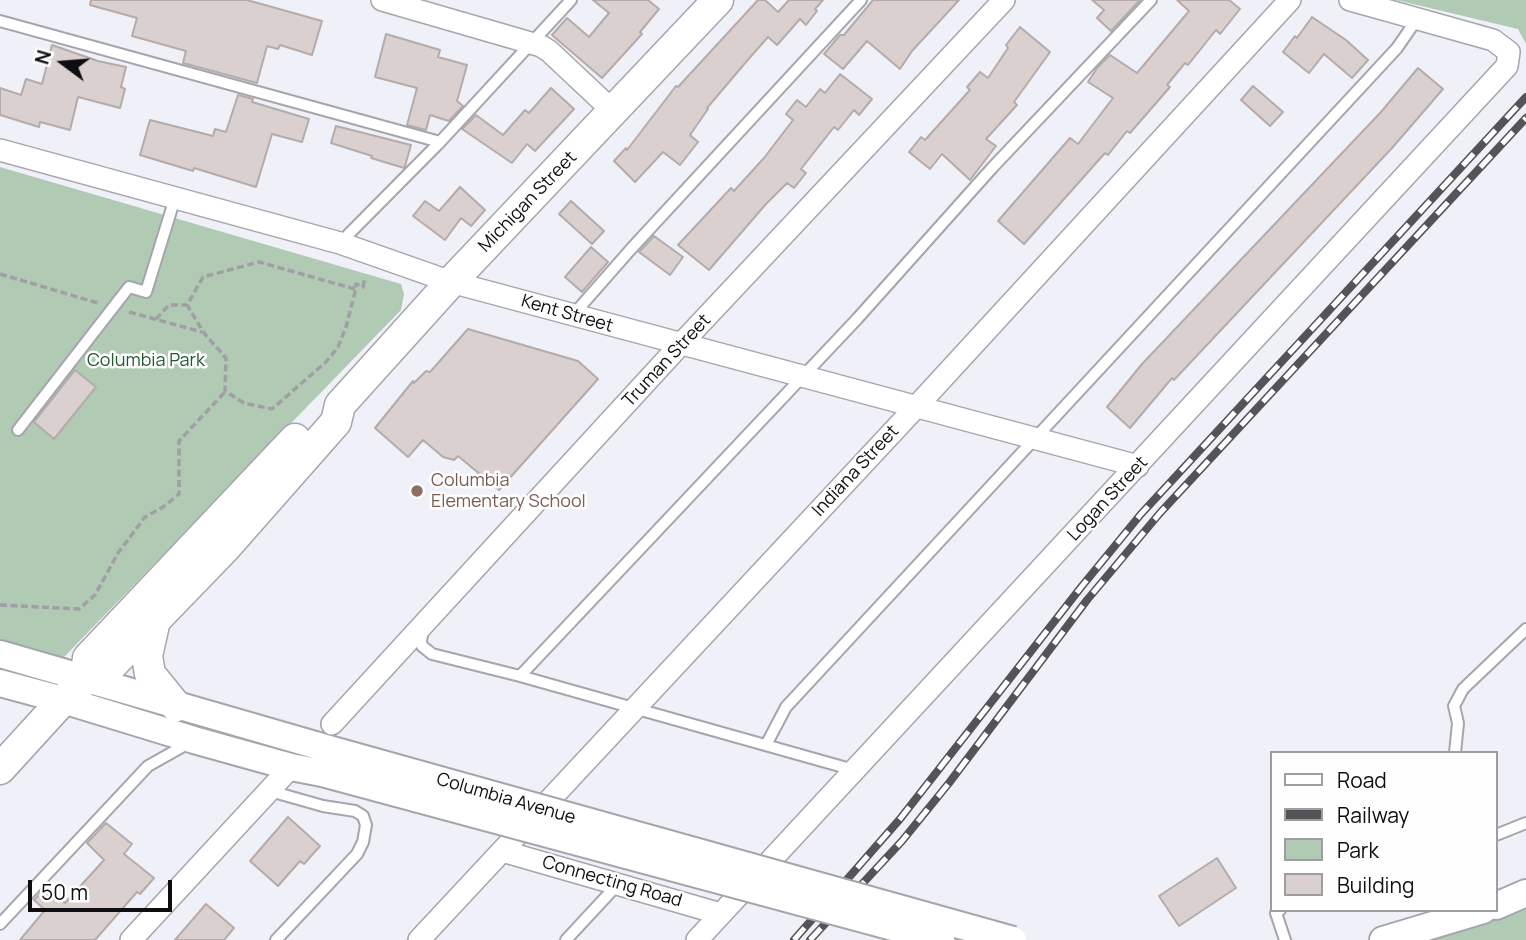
<!DOCTYPE html>
<html>
<head>
<meta charset="utf-8">
<style>
	body { margin:0 }
	#map { position:relative; width:1526px; height:940px; overflow:hidden; background:#f0f0f8; font-family:Manrope,sans-serif }
	canvas { display:block }
	.legend { position:absolute; left:1270px; top:751px; width:228px; height:161px; box-sizing:border-box; background:#fefefe; border:2px solid #9e9e9f; margin:0; padding:9px 12px; list-style:none; font-size:21px; color:#0e0e11 }
	.legend li { display:flex; align-items:center; gap:14px; height:35px }
	.legend b { width:35px; border:2px solid #9e9e9f }
	.north { position:absolute; left:28px; top:28px; width:70px; height:70px; -webkit-text-stroke:5px #fefefe; paint-order:stroke; rotate:286deg; font-size:19px; font-weight:700; line-height:28px; text-align:center; color:#0e0e11 }
	.north::after { content:''; display:block; margin:auto; width:24px; height:32px; background:#0e0e11; clip-path:polygon(50% 0,100% 100%,50% 72%,0 100%) }
	.scale { position:absolute; left:28px; top:880px; width:144px; height:32px; box-sizing:border-box; border:4px solid #0e0e11; border-top:0; padding-left:9px; font-size:21px; line-height:24px; white-space:nowrap; color:#0e0e11; -webkit-text-stroke:5px #fefefe; paint-order:stroke }
</style>
</head>
<body>
<div id="map">
<canvas width="1526" height="940"></canvas>
<ul class="legend">
<li><b style="height:9px;background:#fff"></b>Road</li>
<li><b style="height:9px;background:#535358"></b>Railway</li>
<li><b style="height:19px;background:#b1cab4"></b>Park</li>
<li><b style="height:19px;background:#dad0d0"></b>Building</li>
</ul>
<div class="north">N</div>
<div class="scale">50 m</div>
</div>
<script>
const g = document.querySelector('canvas').getContext('2d');
g.lineJoin = 'round';
function fillPath(path, color) {
  g.fillStyle = color;
  g.fill(path, 'evenodd');
}
function poly(rows) {
  const path = new Path2D();
  for (const r of rows) {
    path.moveTo(r[0], r[1]);
    for (let i = 2; i < r.length; i += 2) path.lineTo(r[i], r[i + 1]);
  }
  return path;
}
function stroke(path, color, width, dash) {
  g.strokeStyle = color;
  g.lineWidth = width;
  g.lineCap = dash ? 'butt' : 'round';
  g.setLineDash(dash || []);
  g.stroke(path);
}
function write(font, color, halo, rows, align = 'center') {
  g.font = font + ' Manrope,sans-serif';
  g.lineWidth = 5;
  g.setLineDash([]);
  g.textBaseline = 'middle';
  g.strokeStyle = halo;
  g.fillStyle = color;
  for (const [text, x, y, turn = 0] of rows) {
    g.save();
    g.translate(x, y);
    g.rotate((+turn || 0) * Math.PI / 180);
    g.textAlign = isNaN(turn) ? turn : align;
    if (halo) g.strokeText(text, 0, 0);
    g.fillText(text, 0, 0);
    g.restore();
  }
}
fillPath(poly([
	[1396,0,1526,0,1526,44,1518,29],
	[0,167,401,284,404,294,401,310,64,657,0,658],
	[1526,893,1526,940,1383,940]
]), '#b1cab4');
const building = poly([
	[91,0,247,0,322,21,312,55,280,45,278,49,267,46,257,83,183,63,186,51,132,36,137,18,90,5,91,0],
	[593,0,648,0,659,9,640,32,642,34,602,78,552,35,567,18,589,37,609,13,593,0],
	[758,0,765,0,778,12,789,0,823,0,815,9,817,11,806,25,800,19,777,45,768,37,746,62,707,108,708,109,690,135,698,142,680,165,663,152,635,182,614,161,626,148,627,150,676,86,678,87,758,0],
	[873,0,959,0,912,51,900,69,867,41,843,69,824,54,840,35,844,35,873,0],
	[1092,0,1140,0,1111,31,1097,18,1104,10,1092,0],
	[1177,0,1229,0,1240,9,1220,34,1216,30,1188,65,1185,63,1167,85,1170,87,1130,133,1127,131,1108,155,1105,153,1024,244,998,221,1070,138,1078,144,1113,98,1088,82,1097,68,1110,55,1137,73,1189,11,1177,0],
	[1312,17,1346,40,1368,60,1352,78,1324,54,1309,73,1283,52,1295,36,1297,38,1312,17],
	[1020,27,1050,52,1014,102,1017,105,986,139,996,146,970,180,942,154,930,169,909,152,921,137,925,140,970,90,967,87,980,72,988,78,1008,48,1006,45,1020,27],
	[386,34,440,50,438,57,467,65,457,101,463,106,449,121,430,115,426,130,407,125,417,88,375,77,386,34],
	[52,45,98,61,126,67,121,87,125,89,120,108,78,97,70,130,40,122,39,127,0,115,0,88,21,95,26,79,42,84,52,45],
	[1418,68,1443,89,1392,148,1174,380,1172,378,1130,428,1107,407,1142,364,1381,112,1418,68],
	[840,74,872,99,859,115,854,110,838,130,834,127,801,169,806,173,794,188,787,183,766,204,709,270,678,245,731,188,734,191,764,158,793,120,786,114,797,100,806,107,820,89,825,93,840,74],
	[1253,86,1283,112,1270,126,1241,100,1253,86],
	[551,88,574,109,535,151,527,144,512,163,462,129,476,115,503,135,525,110,529,113,551,88],
	[238,95,253,99,252,102,309,119,302,142,272,134,256,187,194,168,193,171,140,155,150,120,213,136,215,129,226,132,238,95],
	[336,126,411,145,405,166,404,168,371,158,372,156,331,143,336,126],
	[460,187,485,210,471,226,461,218,445,240,413,216,425,201,439,211,460,187],
	[571,201,604,231,592,244,559,214,571,201],
	[654,236,683,257,670,275,639,252,654,236],
	[591,247,608,262,582,292,565,277,591,247],
	[468,329,578,361,598,379,499,490,458,456,454,460,443,457,423,440,408,457,375,428,413,381,414,383,426,371,430,372,468,329],
	[75,370,96,387,54,439,34,422,75,370],
	[288,817,320,846,304,864,300,861,278,886,250,861,288,817],
	[106,823,132,844,124,854,154,878,140,894,137,892,95,940,20,940,45,910,34,900,47,886,65,903,104,860,87,843,106,823],
	[1217,858,1236,888,1179,926,1159,896,1217,858],
	[206,904,234,928,224,940,175,940,206,904]
]);
fillPath(building, '#dad0d0');
stroke(building, '#b4abaa', 2);
const service = poly([
	[0,21,440,142],
	[340,243,440,142,571,0],
	[573,315,631,249,861,0],
	[18,430,129,287,146,292,175,198],
	[423,630,421,641,422,646,432,654,520,676,854,770],
	[520,676,857,319,992,168,1151,0],
	[766,745,786,707,1397,48,1417,19],
	[1455,753,1458,723,1454,706,1463,689,1526,629],
	[270,791,323,806,355,811,363,816,366,825,363,842,357,854,276,940],
	[1496,835,1526,823],
	[1280,910,1276,913,1285,940],
	[0,924,148,766,189,743],
	[566,940,618,884]
]);
const minor = poly([
	[382,0,541,46,549,51,614,112],
	[0,150,340,243,451,282,1138,466],
	[332,724,680,345,1004,0],
	[502,851,721,914],
	[131,940,291,767],
	[419,940,916,407,1290,0],
	[697,940,1507,66,1509,52,1493,40,1350,0]
]);
const tertiary = poly([
	[0,654,329,749],
	[0,683,63,700,194,740,291,767,322,773],
	[1496,906,1526,893],
	[1383,940,1483,910]
]);
const secondary = poly([
	[155,620,147,656,150,674,176,706],
	[85,680,88,658,295,439],
	[0,769,63,700,85,680,106,671,225,548,336,422,340,405,451,282,718,0]
]);
stroke(service, '#a5a5ad', 14);
stroke(minor, '#a5a5ad', 24);
stroke(tertiary, '#a5a5ad', 30);
stroke(secondary, '#a5a5ad', 33);
stroke(poly([
	[0,274,98,303],
	[355,289,259,262,203,277,187,305,204,333,226,358,225,391,244,403,272,409,326,362,338,347,346,327,355,292,355,289,356,284,363,287,365,278],
	[129,312,202,332],
	[156,319,169,305,187,305],
	[0,605,79,609,95,595,118,553,145,517,163,507,179,494,179,441,225,392]
]), '#9f9fa5', 3.5, [7, 3.5]);
stroke(service, '#fff', 10);
stroke(minor, '#fff', 21);
stroke(tertiary, '#fff', 26);
stroke(secondary, '#fff', 30);
const rail = poly([
	[794,940,900,819,1082,586,1141,514,1526,97],
	[810,940,902,841,949,783,1087,600,1160,513,1526,118]
]);
stroke(rail, '#535358', 8);
stroke(rail, '#fefefe', 5, [16]);
const tertiaryBridge = poly([
	[329,749,1013,940],
	[322,773,941,940]
]);
stroke(tertiaryBridge, '#a5a5ad', 30, []);
stroke(tertiaryBridge, '#fff', 26);
for (const [x, y, r, color] of [
	[417,491,7,"#8d6e63"]
]) {
  const dot = new Path2D();
  dot.arc(x, y, r, 0, 2 * Math.PI);
  g.fillStyle = color;
  g.fill(dot);
  stroke(dot, '#fefefe', 2.5);
}
write('18px', '#0e0e11', '#fefefe', [
	["Michigan Street",528,202,-46],
	["Kent Street",567,314,16],
	["Truman Street",667,361,-47],
	["Indiana Street",856,471,-47],
	["Logan Street",1108,499,-47],
	["Columbia Avenue",506,799,16],
	["Connecting Road",612,882,16]
]);
write('18px', '#22592f', '#fefefe', [
	["Columbia Park",146,361]
]);
write('18px', '#785e54', '#fefefe', [
	["Columbia",431,481],
	["Elementary School",431,502]
], 'left');
</script>
</body>
</html>
